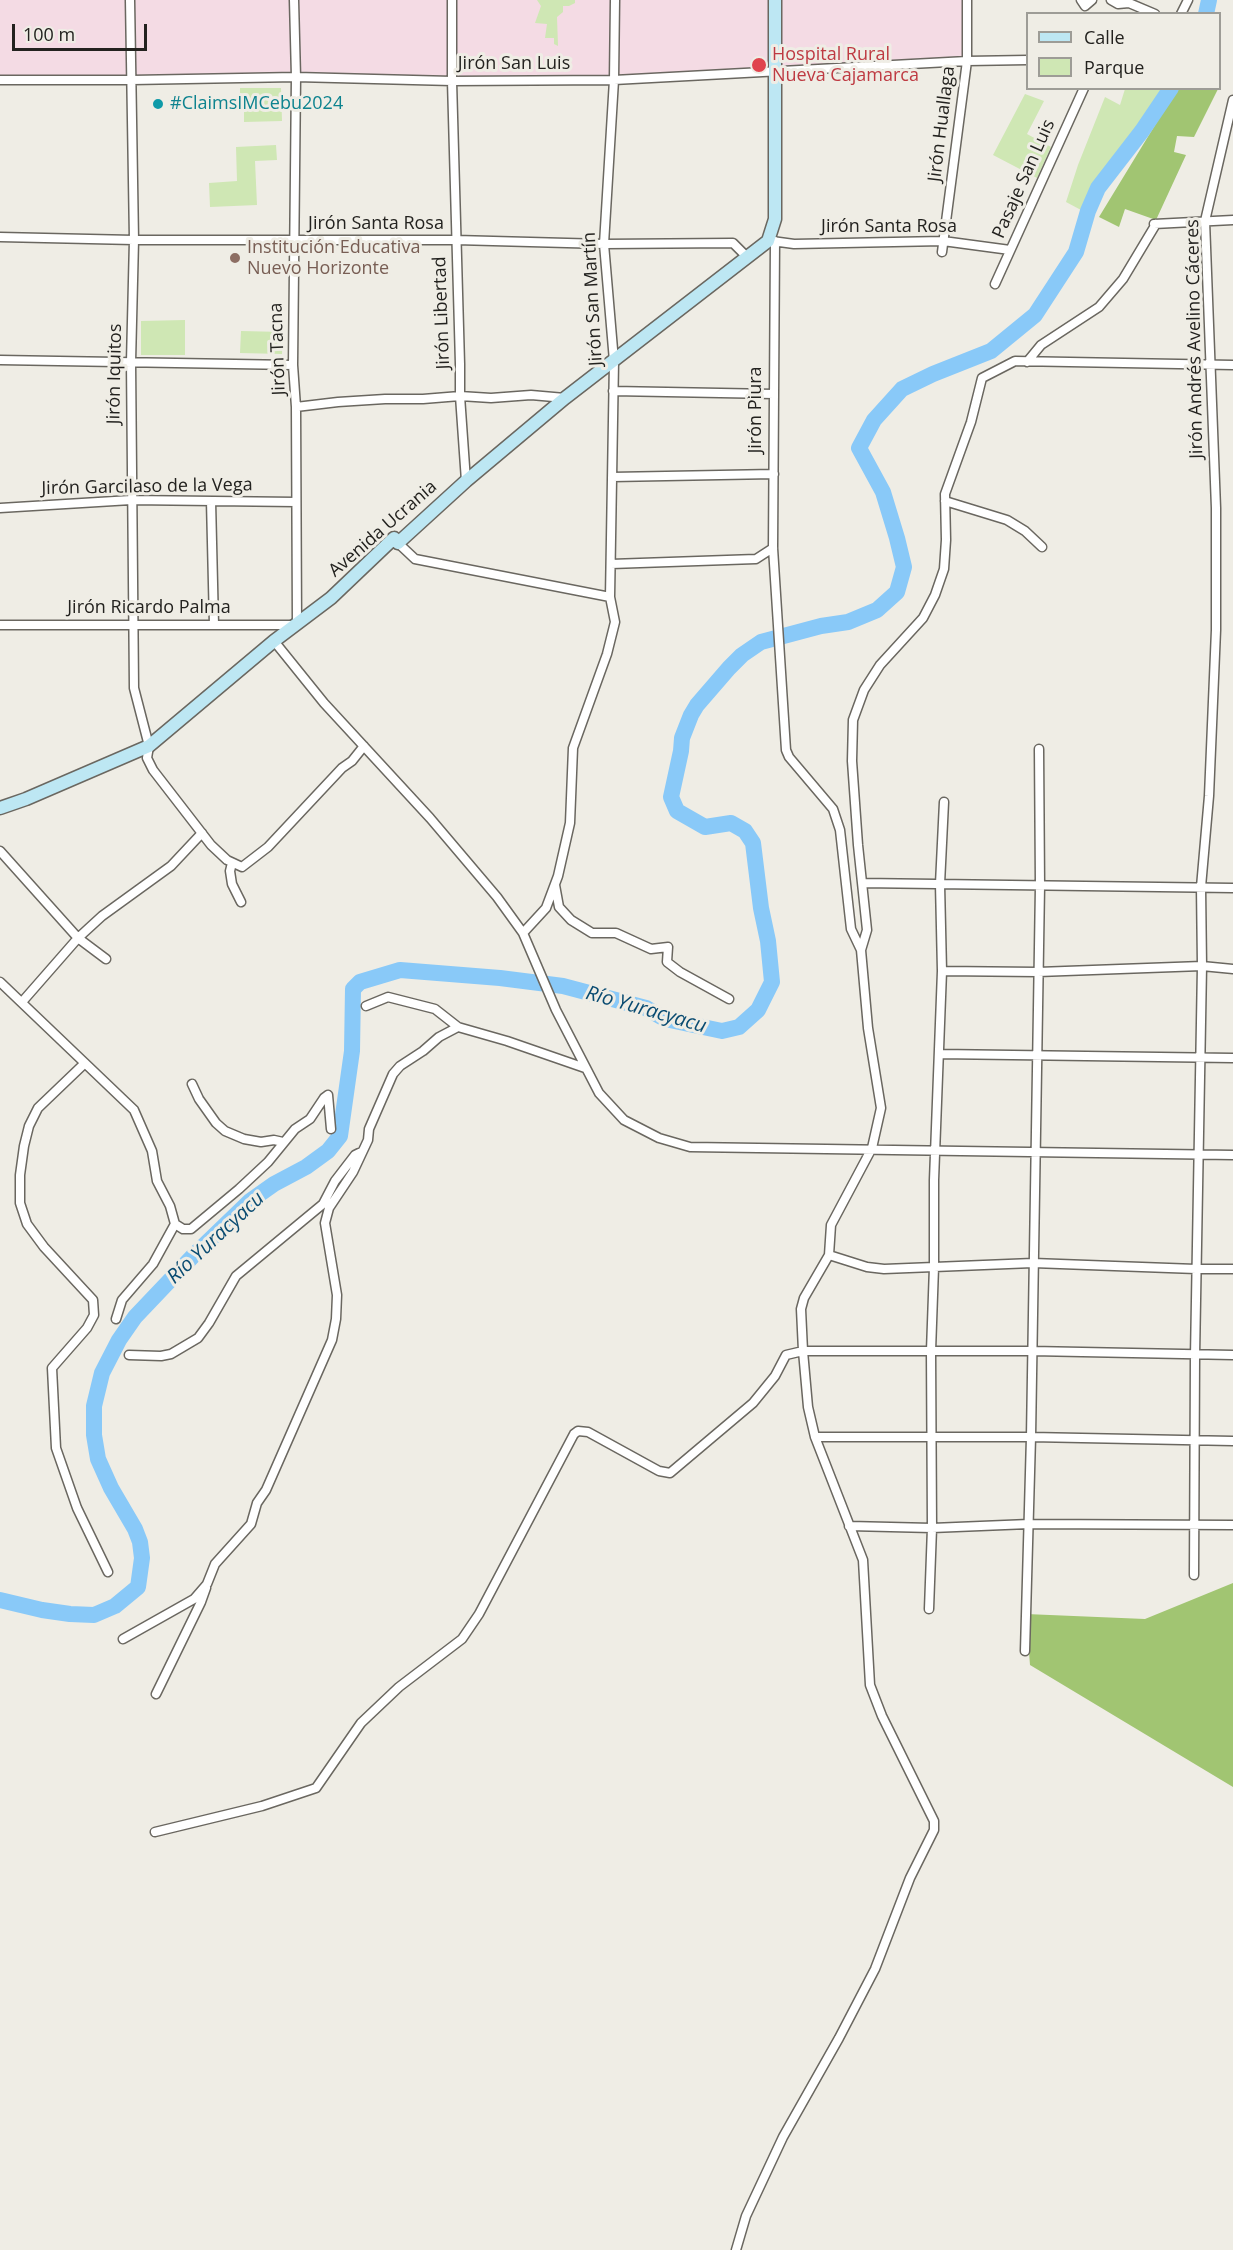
<!DOCTYPE html>
<html>
<head>
<meta charset="utf-8">
<style>
	body { margin:0 }
	#map { position:relative; width:1233px; height:2250px; overflow:hidden; background:#efede5; font-family:"Open Sans",sans-serif }
	canvas { display:block }
	.legend { position:absolute; left:1026px; top:12px; width:195px; height:78px; box-sizing:border-box; background:#efede5; border:2px solid #9d9c96; margin:0; padding:8px 10px; list-style:none; font-size:18px; color:#23221f }
	.legend li { display:flex; align-items:center; gap:12px; height:30px }
	.legend b { width:30px; border:2px solid #9d9c96 }
	.scale { position:absolute; left:12px; top:24px; width:135px; height:27px; box-sizing:border-box; border:3px solid #23221f; border-top:0; padding-left:8px; font-size:18px; line-height:21px; white-space:nowrap; color:#23221f; -webkit-text-stroke:4px #efede5; paint-order:stroke }
</style>
</head>
<body>
<div id="map">
<canvas width="1233" height="2250"></canvas>
<ul class="legend">
<li><b style="height:8px;background:#bde7f3"></b>Calle</li>
<li><b style="height:16px;background:#cfe7b4"></b>Parque</li>
</ul>
<div class="scale">100 m</div>
</div>
<script>
const g = document.querySelector('canvas').getContext('2d');
g.lineJoin = 'round';
function fillPath(path, color) {
  g.fillStyle = color;
  g.fill(path, 'evenodd');
}
function poly(rows) {
  const path = new Path2D();
  for (const r of rows) {
    path.moveTo(r[0], r[1]);
    for (let i = 2; i < r.length; i += 2) path.lineTo(r[i], r[i + 1]);
  }
  return path;
}
function stroke(path, color, width, dash) {
  g.strokeStyle = color;
  g.lineWidth = width;
  g.lineCap = dash ? 'butt' : 'round';
  g.setLineDash(dash || []);
  g.stroke(path);
}
function write(font, color, halo, rows, align = 'center') {
  g.font = font + ' "Open Sans",sans-serif';
  g.lineWidth = 6;
  g.setLineDash([]);
  g.textBaseline = 'middle';
  g.strokeStyle = halo;
  g.fillStyle = color;
  for (const [text, x, y, turn = 0] of rows) {
    g.save();
    g.translate(x, y);
    g.rotate((+turn || 0) * Math.PI / 180);
    g.textAlign = isNaN(turn) ? turn : align;
    if (halo) g.strokeText(text, 0, 0);
    g.fillText(text, 0, 0);
    g.restore();
  }
}
fillPath(poly([
	[0,0,967,0,967,61,452,81,0,79]
]), '#f4dbe4');
fillPath(poly([
	[537,0,575,0,575,3,569,6,563,6,563,12,557,17,558,46,554,44,554,38,545,38,547,24,535,23,541,6],
	[240,88,281,88,282,121,244,122,244,108,240,108],
	[1125,89,1164,89,1081,210,1066,202,1078,165,1105,97,1120,105],
	[1025,94,1044,101,1027,134,1051,147,1037,178,993,155],
	[276,145,277,160,255,161,257,205,210,207,209,183,237,181,236,147],
	[185,320,185,355,141,355,141,321],
	[241,331,283,332,282,354,240,353]
]), '#cfe7b4');
fillPath(poly([
	[1177,89,1218,89,1194,137,1177,136,1174,152,1186,155,1156,220,1125,209,1119,227,1099,217],
	[1233,1583,1233,1787,1030,1665,1026,1614,1145,1619]
]), '#a1c572');
stroke(poly([
	[1206,14,1209,0],
	[0,1600,42,1610,70,1614,94,1615,115,1606,138,1587,142,1558,140,1542,135,1529,111,1488,98,1459,94,1435,94,1406,102,1373,119,1340,135,1317,193,1256,250,1201,274,1184,306,1167,328,1151,340,1136,352,1051,353,989,360,982,400,970,500,978,563,986,646,1008,665,1019,722,1031,739,1027,758,1010,772,982,768,941,761,908,753,843,745,831,731,823,705,827,677,811,671,797,681,751,682,738,691,715,697,705,729,668,742,655,761,642,821,626,848,622,877,610,897,592,904,567,897,538,883,492,859,448,874,420,902,389,933,374,991,351,1035,315,1076,252,1088,211,1098,188,1142,131,1171,88]
]), '#89c9f8', 16);
const street = poly([
	[130,0,134,240,131,362,134,688,149,746,147,758,153,770,211,845,227,860,242,867,268,847,342,768,352,761,364,746],
	[452,0,452,81,460,364,460,396,466,481],
	[1081,0,1085,6,1092,0],
	[1111,0,1118,4,1129,3,1155,14],
	[1181,14,1188,0],
	[0,80,132,80,296,77,452,81,614,80,967,61,1028,60],
	[1154,224,1233,220],
	[0,237,134,240,456,240,604,244,733,243,747,257],
	[772,241,794,244,943,241,1010,250],
	[775,241,773,548,786,750,789,757,833,809,840,830,851,929,861,950],
	[942,252,967,61,967,0],
	[995,284,1084,88],
	[0,360,293,365],
	[1027,362,1041,345,1099,307,1123,279,1156,224],
	[613,391,774,394],
	[296,407,338,402,385,399,423,399,460,396,491,398,531,395,565,398],
	[612,477,774,474],
	[211,501,214,625],
	[945,501,1007,520,1025,531,1042,547],
	[0,508,131,500,296,502],
	[398,543,415,559,610,597],
	[611,564,756,559,773,548],
	[0,625,297,625,296,407,293,365,296,77,294,0],
	[274,641,324,703,430,818,497,897,523,933,556,1010,599,1093,624,1120,659,1138,690,1147,1233,1155],
	[0,851,78,938,106,959],
	[232,863,230,871,232,884,241,902],
	[862,883,1233,888],
	[555,885,559,907,571,920,592,933,616,933,651,949,668,947,667,962,680,972,729,999],
	[523,933,546,908,558,876,570,823,573,748,607,654,615,622,610,597,614,361,604,244,614,80,615,0],
	[942,971,1038,972,1202,966,1233,969],
	[0,982,134,1110,152,1151,157,1181,170,1206,175,1224,183,1229,191,1229,239,1189,268,1162,295,1129,310,1119,324,1098,328,1095,331,1129],
	[22,1002,78,938,102,916,171,866,202,833],
	[366,1006,388,997,435,1009,458,1027,507,1041,585,1068],
	[939,1054,1233,1058],
	[85,1063,38,1108,29,1126,24,1146,20,1175,20,1203,27,1224,44,1247,93,1300,94,1315,87,1328,52,1368,56,1448,77,1508,108,1572],
	[192,1084,199,1099,216,1123,225,1131,244,1139,261,1142,274,1140,283,1142],
	[829,1255,867,1267,884,1269,934,1267,934,1180,942,971,940,884,944,802],
	[116,1319,122,1300,153,1264,175,1224],
	[129,1355,161,1356,171,1354,198,1338,209,1323,236,1276,323,1204,335,1181,355,1155,359,1153],
	[815,1437,1031,1437,1233,1441],
	[849,1526,932,1528,1029,1524,1233,1525],
	[1194,1575,1195,1356,1202,966,1201,887,1209,796,1216,630,1216,508,1205,221,1233,100],
	[929,1609,932,1528,931,1351,934,1267,1033,1263,1196,1269,1233,1269],
	[123,1639,194,1599,207,1584,215,1564,251,1524,257,1503,266,1490,332,1340,336,1319,337,1295,325,1223,329,1208,353,1172,368,1140,369,1129,393,1074,400,1066,423,1051,439,1037,458,1027],
	[1025,1651,1031,1437,1040,886,1039,749],
	[156,1694,201,1602,206,1588],
	[155,1832,262,1806,316,1788,361,1723,399,1687,462,1639,479,1614,574,1434,578,1431,588,1432,659,1471,670,1473,753,1403,775,1376,786,1355,803,1351,1032,1351,1233,1355],
	[736,2250,746,2216,783,2137,839,2038,875,1969,910,1878,934,1830,934,1821,882,1716,870,1685,863,1560,815,1437,808,1407,803,1351,801,1309,804,1298,829,1255,831,1225,872,1148,881,1108,868,1028,861,950,867,930,858,845,852,761,853,720,864,690,880,665,923,618,935,595,944,569,946,540,945,494,971,422,982,378,1015,361,1233,365]
]);
const secondary = poly([
	[0,808,26,799,149,746,274,641,331,598,394,538,398,543,466,481,565,398,768,241,775,219,775,0]
]);
stroke(street, '#6a6760', 11);
stroke(secondary, '#6a6760', 15);
stroke(street, '#fff', 8);
stroke(secondary, '#bde7f3', 12);
for (const [x, y, r, color] of [
	[759,65,8,"#e0444e"],
	[158,104,6,"#0f9aa8"],
	[235,258,6,"#8d6e63"]
]) {
  const dot = new Path2D();
  dot.arc(x, y, r, 0, 2 * Math.PI);
  g.fillStyle = color;
  g.fill(dot);
  stroke(dot, '#efede5', 2);
}
write('18px', '#be3a42', '#efede5', [
	["Hospital Rural",772,55],
	["Nueva Cajamarca",772,76]
], 'left');
write('18px', '#23221f', '#efede5', [
	["Jirón San Luis",514,64],
	["Jirón Huallaga",942,124,-83],
	["Pasaje San Luis",1024,179,-66],
	["Jirón Santa Rosa",376,224],
	["Jirón Santa Rosa",889,227],
	["Jirón San Martín",593,299,-93],
	["Jirón Libertad",442,313,-92],
	["Jirón Andrés Avelino Cáceres",1195,339,-91],
	["Jirón Tacna",278,349,-92],
	["Jirón Iquitos",115,374,-89],
	["Jirón Piura",756,410,-90],
	["Jirón Garcilaso de la Vega",147,487,-1],
	["Avenida Ucrania",383,529,-41],
	["Jirón Ricardo Palma",149,608]
]);
write('18px', '#0d838f', '#efede5', [
	["#ClaimsIMCebu2024",170,104]
], 'left');
write('18px', '#785e54', '#efede5', [
	["Institución Educativa",247,248],
	["Nuevo Horizonte",247,269]
], 'left');
write('italic 20px', '#094b71', '#efede5', [
	["Río Yuracyacu",646,1010,16],
	["Río Yuracyacu",216,1238,-43]
]);
</script>
</body>
</html>
